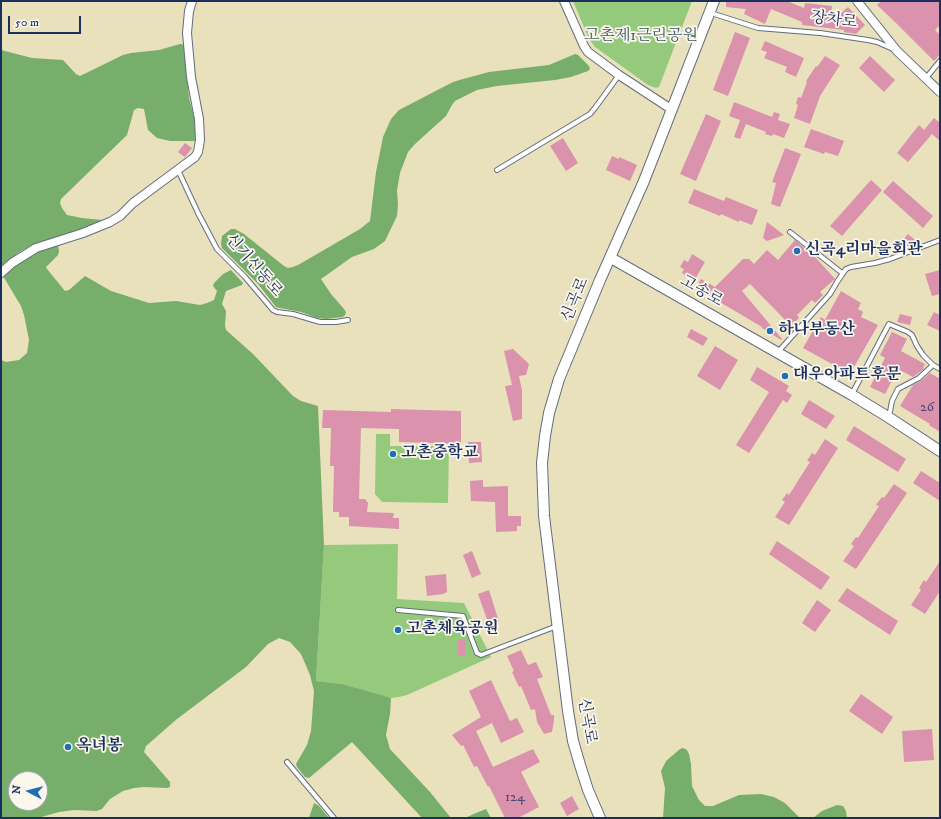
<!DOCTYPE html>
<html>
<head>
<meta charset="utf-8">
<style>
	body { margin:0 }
	#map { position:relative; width:941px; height:819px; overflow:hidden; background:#e8e1bc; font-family:"IM FELL DW Pica",serif }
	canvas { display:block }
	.frame { position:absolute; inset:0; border:2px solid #1b2f5e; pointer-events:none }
	.north { position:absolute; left:8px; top:771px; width:40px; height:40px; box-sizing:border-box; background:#fbf7ec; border:1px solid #a1a7b3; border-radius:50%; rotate:277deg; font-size:11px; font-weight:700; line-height:16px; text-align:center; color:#1b2f5e }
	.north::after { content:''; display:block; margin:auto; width:14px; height:18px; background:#1f6fb2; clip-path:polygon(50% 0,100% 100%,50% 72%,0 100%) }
	.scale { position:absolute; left:8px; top:16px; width:73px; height:18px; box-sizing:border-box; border:2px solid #1b2f5e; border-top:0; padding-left:5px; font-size:12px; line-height:14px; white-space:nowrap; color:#1b2f5e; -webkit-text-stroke:3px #fbf7ec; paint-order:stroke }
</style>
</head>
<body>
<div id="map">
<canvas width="941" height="819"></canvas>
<div class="frame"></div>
<div class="north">N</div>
<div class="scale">50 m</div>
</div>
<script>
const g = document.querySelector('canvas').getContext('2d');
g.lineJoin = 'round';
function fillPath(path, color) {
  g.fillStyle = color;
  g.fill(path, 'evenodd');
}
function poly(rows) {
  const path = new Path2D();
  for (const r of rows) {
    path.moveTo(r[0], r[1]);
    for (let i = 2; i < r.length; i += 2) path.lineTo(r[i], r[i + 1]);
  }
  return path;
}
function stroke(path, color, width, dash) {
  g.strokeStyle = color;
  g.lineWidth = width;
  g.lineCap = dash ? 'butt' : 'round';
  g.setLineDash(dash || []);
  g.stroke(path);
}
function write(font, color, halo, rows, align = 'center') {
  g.font = font + ' "IM FELL DW Pica","Noto Serif KR",serif';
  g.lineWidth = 3.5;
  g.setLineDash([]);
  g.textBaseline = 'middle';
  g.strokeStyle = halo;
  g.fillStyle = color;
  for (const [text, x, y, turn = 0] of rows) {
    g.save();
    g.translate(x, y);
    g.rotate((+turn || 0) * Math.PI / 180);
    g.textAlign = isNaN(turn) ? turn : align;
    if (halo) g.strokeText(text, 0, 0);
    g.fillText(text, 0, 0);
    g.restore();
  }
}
fillPath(poly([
	[573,1,692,1,659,87,656,88,648,85,595,47,589,39],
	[376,434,390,434,390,446,449,446,448,503,382,502,375,494],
	[398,544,397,599,464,603,491,657,407,695,399,697,391,698,383,697,342,684,316,681,324,545]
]), '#95ca7c');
fillPath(poly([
	[180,44,182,44,184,46,189,98,196,124,197,140,196,141,170,141,157,138,148,130,144,109,138,108,134,110,127,135,61,199,60,203,62,208,67,215,82,218,102,220,102,222,79,231,32,245,18,253,1,266,1,50,32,58,63,60,76,74,80,76,123,55,131,53,159,50],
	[575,54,578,55,589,66,590,69,588,71,571,77,555,80,497,86,477,90,455,101,452,105,446,116,415,144,408,152,400,173,397,190,398,205,397,216,385,241,374,249,352,257,321,279,331,294,344,309,346,312,345,315,343,317,326,319,317,318,301,312,280,308,276,307,258,284,222,248,221,244,222,236,231,229,235,229,244,234,284,266,288,268,293,267,298,265,360,229,370,221,376,172,383,137,391,119,399,110,453,82,463,79,489,72,549,65],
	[58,245,59,251,58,255,46,267,47,269,65,291,69,290,85,276,111,291,149,303,176,301,200,305,207,303,214,300,217,291,213,286,214,283,223,274,231,270,243,283,242,285,226,291,222,304,226,311,225,326,226,330,253,354,293,396,301,401,318,406,324,545,316,681,342,684,391,698,390,714,386,735,390,749,430,792,451,818,422,818,352,742,309,778,305,777,297,767,296,764,307,745,311,731,314,691,310,675,301,654,290,642,279,638,268,644,246,667,177,719,146,746,144,752,170,782,170,787,167,788,144,787,134,788,123,791,110,799,102,809,97,811,74,810,59,812,38,818,1,818,1,360,6,362,19,360,27,353,29,340,24,315,21,306,3,276,28,257,41,250],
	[16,779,40,779,40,803,16,803],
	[683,748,687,750,689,754,691,764,692,786,699,800,705,806,713,806,739,795,761,794,774,797,785,803,800,818,663,818,665,788,661,771,666,761,680,749],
	[314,803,319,806,329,818,309,818],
	[837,805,843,806,846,811,847,818,813,818,822,811],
	[486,809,491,818,465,818,476,813]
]), '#78ae6c');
fillPath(poly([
	[726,1,787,1,804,8,805,3,832,6,830,23,848,7,865,25,856,34,844,32,844,30,802,25,802,22,771,9,765,24,744,14,746,9,726,7],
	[881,1,940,1,940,25,935,30,940,35,940,54,934,61,896,23,877,5],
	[735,32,750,38,728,96,713,90],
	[765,41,804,58,796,77,785,72,787,67,764,58,767,52,761,50],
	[825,56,840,65,820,96,810,124,794,118,798,105,796,104,798,97,801,98,807,82,806,81,816,66,817,67],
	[870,56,895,80,884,92,859,68],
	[734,102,772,117,774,112,780,114,778,120,790,124,784,138,773,134,772,136,765,134,766,132,746,124,740,139,734,137,740,120,729,116],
	[706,114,721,121,696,181,680,174],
	[934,118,940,123,940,141,932,134,908,162,897,153,919,125,924,130],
	[811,129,844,141,838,156,825,152,824,154,804,147],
	[563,138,578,163,566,171,550,146],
	[185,143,192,148,185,157,178,152],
	[785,148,801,154,780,207,771,204,776,183,772,182],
	[612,156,619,159,619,157,637,165,630,181,606,170],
	[871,180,882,190,842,236,830,226],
	[893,181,933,216,923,228,883,192],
	[694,189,724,201,726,197,758,210,752,225,739,220,739,222,721,214,720,216,688,203],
	[767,222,784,235,767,241,763,238],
	[908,234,915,240,909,247,902,241],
	[900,239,906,245,900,251,894,245],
	[795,240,816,258,835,279,820,292,823,295,815,303,812,300,797,315,799,318,791,326,750,284,742,291,782,339,781,340,762,328,762,327,696,288,701,279,715,287,743,259,749,259,754,264,767,250,778,260],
	[692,254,705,262,694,281,682,273,684,269,680,267,684,260,688,262],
	[940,270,940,294,932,296,925,274],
	[841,291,861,303,858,309,863,312,861,317,878,325,850,374,803,348,821,317,825,320],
	[934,312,940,315,940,331,927,325],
	[900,314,912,317,910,325,897,322],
	[691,329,708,338,703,346,687,337],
	[892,332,907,339,901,351,925,364,923,368,924,369,913,377,898,369,885,394,870,387,885,358,880,355],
	[715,346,738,360,720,390,697,376],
	[513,349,529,364,526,375,519,376,522,391,522,419,513,421,505,386,512,385,504,351],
	[757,367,789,386,786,391,792,395,787,403,783,400,749,453,736,445,769,392,750,380],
	[930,373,940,379,940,432,929,425,930,424,900,406,913,385,921,381],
	[809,400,835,416,826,429,801,414],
	[391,409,461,411,461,444,399,442,399,429,361,428,359,499,365,499,368,503,367,512,394,513,393,518,399,518,399,529,349,526,349,517,339,517,339,512,333,512,334,466,330,466,331,428,322,428,323,410,391,412],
	[854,426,906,459,898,472,846,440],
	[825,439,838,448,789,525,775,517,785,502,782,500,787,493,789,495,810,462,807,461,812,453,815,455],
	[468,442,481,442,482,462,469,463],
	[921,471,940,483,940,501,913,483],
	[483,480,483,487,508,486,508,516,521,516,521,526,517,526,517,531,496,532,495,502,471,501,470,481],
	[894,484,907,493,856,569,843,561,854,546,851,544,856,537,858,538,879,506,876,505,882,497,884,498],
	[777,541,830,577,821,590,769,554],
	[472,551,481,574,472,578,463,555],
	[940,561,940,591,925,614,911,605,921,590,919,588,924,580,926,582],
	[446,574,447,592,443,594,427,596,425,576],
	[847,588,898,621,890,635,838,601],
	[489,590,499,622,489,625,478,594],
	[817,600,831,610,815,632,802,623],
	[458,639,466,639,465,656,458,656],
	[521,650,528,665,536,662,543,677,537,679,551,715,554,715,554,720,552,732,544,734,537,722,535,709,531,710,521,686,519,687,512,672,514,671,507,656],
	[491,680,510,721,517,718,524,732,501,743,492,723,476,731,493,767,533,749,540,762,521,772,539,807,518,818,505,818,489,786,488,787,477,766,474,767,463,745,461,746,452,735,481,717,469,691],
	[861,694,893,717,882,734,849,711],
	[932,729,934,760,904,762,902,731],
	[572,796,579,809,567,816,560,803]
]), '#da92ad');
const service = poly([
	[711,13,758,28,820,33,868,40,877,42,893,49],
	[926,78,940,61],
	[178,170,198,213,217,249,245,277,273,310,277,312,293,314,320,322,336,322,348,320],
	[497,170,590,114,595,108,619,75],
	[790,232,842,273],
	[777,353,830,294,837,282,846,269,851,267,875,263,890,259,940,240],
	[852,394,889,324,908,332,912,335,917,346,923,355,933,365,940,369],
	[889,417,892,401,898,389,919,378,933,365],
	[398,610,463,616,477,653,481,655,557,626],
	[287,762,334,818]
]);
const minor = poly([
	[564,1,584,46,588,52,619,75,671,109],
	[857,1,897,51,940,92],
	[1,273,12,263,36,248,83,233,110,222,120,216,133,203,195,157,198,152,200,140,199,119,191,77,187,33,189,11,192,1]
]);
const tertiary = poly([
	[611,258,852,395,888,417,940,451],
	[600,818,588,790,580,765,573,741,568,711,544,516,542,463,545,436,549,413,559,379,600,280,644,181,714,1]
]);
stroke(service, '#636d7f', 6);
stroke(minor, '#636d7f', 10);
stroke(tertiary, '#636d7f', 12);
stroke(service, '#fff', 4);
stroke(minor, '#fff', 8);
stroke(tertiary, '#fff', 10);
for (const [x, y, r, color] of [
	[797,251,4,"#1f6fb2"],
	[770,331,4,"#1f6fb2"],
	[785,376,4,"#1f6fb2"],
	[393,454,4,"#1f6fb2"],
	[398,630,4,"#1f6fb2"],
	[68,747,4,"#1f6fb2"]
]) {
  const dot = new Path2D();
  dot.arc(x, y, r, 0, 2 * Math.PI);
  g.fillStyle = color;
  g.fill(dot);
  stroke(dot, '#fbf7ec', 1.5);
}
write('14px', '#4b4872', null, [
	["26",927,408],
	["124",515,798]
]);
write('16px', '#1b2f5e', '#fbf7ec', [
	["장차로",834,21,7],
	["신기신동로",253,266,49],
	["고송로",701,292,30],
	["신곡로",576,300,-67],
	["신곡로",586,721,80]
]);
write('16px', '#405e67', '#fbf7ec', [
	["고촌제1근린공원",641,37]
]);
write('bold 16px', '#1b2f5e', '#fbf7ec', [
	["신곡4리마을회관",805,251],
	["하나부동산",778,331],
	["대우아파트후문",793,376],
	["고촌중학교",401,454],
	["고촌체육공원",406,630],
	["옥녀봉",76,747]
], 'left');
</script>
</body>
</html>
